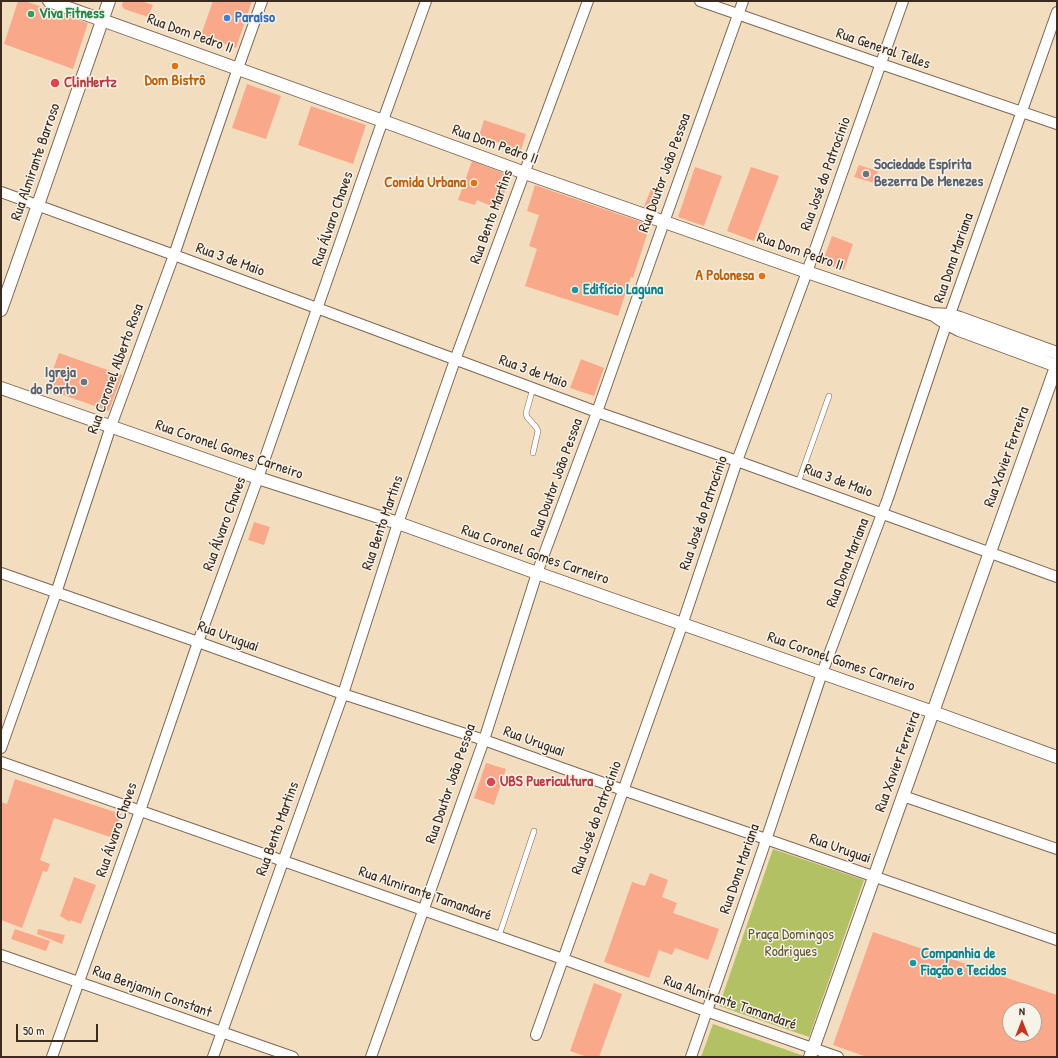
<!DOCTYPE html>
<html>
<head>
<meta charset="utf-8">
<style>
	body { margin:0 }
	#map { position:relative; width:1058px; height:1058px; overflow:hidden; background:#f3ddbf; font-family:"Patrick Hand",sans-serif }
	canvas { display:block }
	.frame { position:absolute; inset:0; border:2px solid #3b2a1e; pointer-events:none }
	.north { position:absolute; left:1002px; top:1002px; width:40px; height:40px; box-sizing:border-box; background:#f7f3e8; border:1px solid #aca397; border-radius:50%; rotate:0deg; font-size:11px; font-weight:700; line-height:16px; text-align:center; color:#3b2a1e }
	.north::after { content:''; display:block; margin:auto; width:14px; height:18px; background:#c8321e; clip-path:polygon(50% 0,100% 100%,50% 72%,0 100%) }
	.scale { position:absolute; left:16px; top:1024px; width:82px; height:18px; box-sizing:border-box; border:2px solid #3b2a1e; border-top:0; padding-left:5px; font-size:12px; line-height:14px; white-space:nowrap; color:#3b2a1e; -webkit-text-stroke:3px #f7f3e8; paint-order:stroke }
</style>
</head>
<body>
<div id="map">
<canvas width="1058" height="1058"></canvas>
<div class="frame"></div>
<div class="north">N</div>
<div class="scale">50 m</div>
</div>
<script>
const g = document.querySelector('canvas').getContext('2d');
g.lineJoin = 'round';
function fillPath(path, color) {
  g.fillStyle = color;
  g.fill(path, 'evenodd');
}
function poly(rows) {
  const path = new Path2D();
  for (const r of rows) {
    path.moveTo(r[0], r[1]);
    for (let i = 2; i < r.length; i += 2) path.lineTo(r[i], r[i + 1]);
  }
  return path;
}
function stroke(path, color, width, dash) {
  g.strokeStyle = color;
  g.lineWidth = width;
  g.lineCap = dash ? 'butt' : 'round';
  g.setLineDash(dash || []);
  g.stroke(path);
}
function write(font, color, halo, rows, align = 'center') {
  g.font = font + ' "Patrick Hand",sans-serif';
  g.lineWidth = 3;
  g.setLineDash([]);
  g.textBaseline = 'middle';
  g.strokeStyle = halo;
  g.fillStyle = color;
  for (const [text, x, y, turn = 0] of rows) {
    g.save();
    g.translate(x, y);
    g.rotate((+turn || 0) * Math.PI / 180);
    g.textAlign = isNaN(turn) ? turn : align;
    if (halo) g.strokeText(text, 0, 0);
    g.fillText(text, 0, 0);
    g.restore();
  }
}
fillPath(poly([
	[773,849,864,880,809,1037,719,1006],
	[713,1024,804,1056,803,1057,701,1057]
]), '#b2c163');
fillPath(poly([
	[18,1,25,1,51,10,51,11,88,23,73,69,4,44],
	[123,1,141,1,153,5,148,17,124,9,122,6],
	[213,1,252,1,236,48,201,35],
	[247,84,281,96,266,139,232,128],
	[311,106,366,125,353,164,298,145],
	[484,120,526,134,521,150,479,136],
	[472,161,511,176,498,209,477,200,475,205,458,200],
	[859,165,878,171,874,183,854,177],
	[695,167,722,176,704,226,678,217],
	[751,167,779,176,754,241,727,231],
	[535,185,650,225,633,278,631,277,618,316,525,286,537,249,529,246,539,215,527,211],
	[651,189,662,194,656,209,655,209,655,211,644,207],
	[832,236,853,244,844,270,822,263],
	[59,353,122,375,109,411,46,389],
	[581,359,604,368,594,396,570,388],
	[254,522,270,527,264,545,248,540],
	[486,763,506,769,494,805,474,798],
	[15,779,121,814,113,838,54,818,40,860,50,864,47,872,43,871,22,928,1,920,1,802,7,804],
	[650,873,668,880,662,897,677,903,673,913,719,929,708,960,675,948,672,955,659,950,649,978,604,962,632,882,645,886],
	[74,877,96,885,81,924,70,920,70,922,60,916],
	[15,929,50,941,46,951,11,939],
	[38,929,65,935,62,944,37,934],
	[873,932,1057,995,1057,1057,867,1057,833,1045],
	[1010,1010,1034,1010,1034,1034,1010,1034],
	[594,983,622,994,599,1057,587,1057,570,1051]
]), '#f9a989');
const service = poly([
	[533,453,538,431,536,427,527,417,526,413,533,388],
	[798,483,829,396],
	[499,936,534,831]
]);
const minor = poly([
	[700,1,881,64,1057,124],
	[1,192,174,255,597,412,737,461,1057,577],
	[1,573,198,642,343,694,484,740,623,790,766,839,1057,940],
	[1,748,56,593,111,426,174,255,238,68,262,1],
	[1,762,563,959,706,1011,838,1057],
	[903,796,1057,849],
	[1,955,293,1057],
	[536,1035,679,634,737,461,807,272,903,1],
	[52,1057,140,811,198,642,258,478,378,134,426,1],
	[213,1057,343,694,398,523,455,360,588,1],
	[371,1057,484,740,537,573,597,412,664,222,743,1],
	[691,1057,762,852,822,673,888,498,943,334,1057,12]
]);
const tertiary = poly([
	[49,1,383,121,525,173,807,272,931,314,950,315,960,318,1057,353],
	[1,310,38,205,109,1],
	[932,314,947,324,959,330,1057,366],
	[1,388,258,478,398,523,537,573,933,712,1057,757],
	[810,1057,1057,364]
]);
stroke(service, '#7b6956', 6);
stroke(minor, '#7b6956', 12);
stroke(tertiary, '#7b6956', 14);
stroke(service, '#fff', 5);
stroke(minor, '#fff', 10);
stroke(tertiary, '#fff', 12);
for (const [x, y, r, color] of [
	[31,14,4,"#2e9e5b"],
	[227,18,4,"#3f7fe0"],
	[175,66,4,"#e8710a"],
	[55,83,5,"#e0444e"],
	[866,174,4,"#6b7280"],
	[474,183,4,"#e8710a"],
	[762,276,4,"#e8710a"],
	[575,290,4,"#0f9aa8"],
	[84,382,4,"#6b7280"],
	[491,782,5,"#e0444e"],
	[913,963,4,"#0f9aa8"]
]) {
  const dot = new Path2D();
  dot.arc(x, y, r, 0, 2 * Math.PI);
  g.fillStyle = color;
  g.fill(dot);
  stroke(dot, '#f7f3e8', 1.5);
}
write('bold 15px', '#27864d', '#f7f3e8', [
	["Viva Fitness",39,14]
], 'left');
write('bold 15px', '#366cbe', '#f7f3e8', [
	["Paraíso",235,18]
], 'left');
write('15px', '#3b2a1e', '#f7f3e8', [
	["Rua Dom Pedro II",190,34,20],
	["Rua General Telles",883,49,19],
	["Rua Dom Pedro II",495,145,20],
	["Rua Almirante Barroso",36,162,-71],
	["Rua Doutor João Pessoa",665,173,-70],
	["Rua José do Patrocínio",826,174,-70],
	["Rua Bento Martins",492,217,-70],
	["Rua Álvaro Chaves",333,219,-71],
	["Rua Dom Pedro II",800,252,19],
	["Rua Dona Mariana",954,258,-71],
	["Rua 3 de Maio",230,260,20],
	["Rua Coronel Alberto Rosa",116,369,-70],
	["Rua 3 de Maio",533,372,20],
	["Rua Coronel Gomes Carneiro",229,450,19],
	["Rua Xavier Ferreira",1007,457,-70],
	["Rua Doutor João Pessoa",557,478,-70],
	["Rua 3 de Maio",838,481,20],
	["Rua José do Patrocínio",704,513,-71],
	["Rua Bento Martins",383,523,-71],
	["Rua Álvaro Chaves",225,524,-70],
	["Rua Coronel Gomes Carneiro",535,555,19],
	["Rua Dona Mariana",848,563,-69],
	["Rua Uruguai",228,637,20],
	["Rua Coronel Gomes Carneiro",841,662,19],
	["Rua Uruguai",534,742,20],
	["Rua Xavier Ferreira",898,762,-70],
	["Rua Doutor João Pessoa",451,784,-71],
	["Rua José do Patrocínio",597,818,-70],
	["Rua Bento Martins",278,829,-70],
	["Rua Álvaro Chaves",117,830,-71],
	["Rua Uruguai",840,849,19],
	["Rua Dona Mariana",740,869,-71],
	["Rua Almirante Tamandaré",425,894,19],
	["Rua Benjamin Constant",152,992,20],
	["Rua Almirante Tamandaré",730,1003,19]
]);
write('bold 15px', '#c56008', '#f7f3e8', [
	["Dom Bistrô",175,81,"center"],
	["Comida Urbana",466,183],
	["A Polonesa",754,276]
], 'right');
write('bold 15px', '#be3a42', '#f7f3e8', [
	["ClinHertz",64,83],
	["UBS Puericultura",500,782]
], 'left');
write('bold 15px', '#5b616d', '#f7f3e8', [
	["Sociedade Espírita",874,165],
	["Bezerra De Menezes",874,182],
	["Igreja",76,373,"right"],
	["do Porto",76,390,"right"]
], 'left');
write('bold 15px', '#0d838f', '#f7f3e8', [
	["Edifício Laguna",583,290],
	["Companhia de",921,954],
	["Fiação e Tecidos",921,971]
], 'left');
write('15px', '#5f5733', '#f7f3e8', [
	["Praça Domingos",791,935],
	["Rodrigues",791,952]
]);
</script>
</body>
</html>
